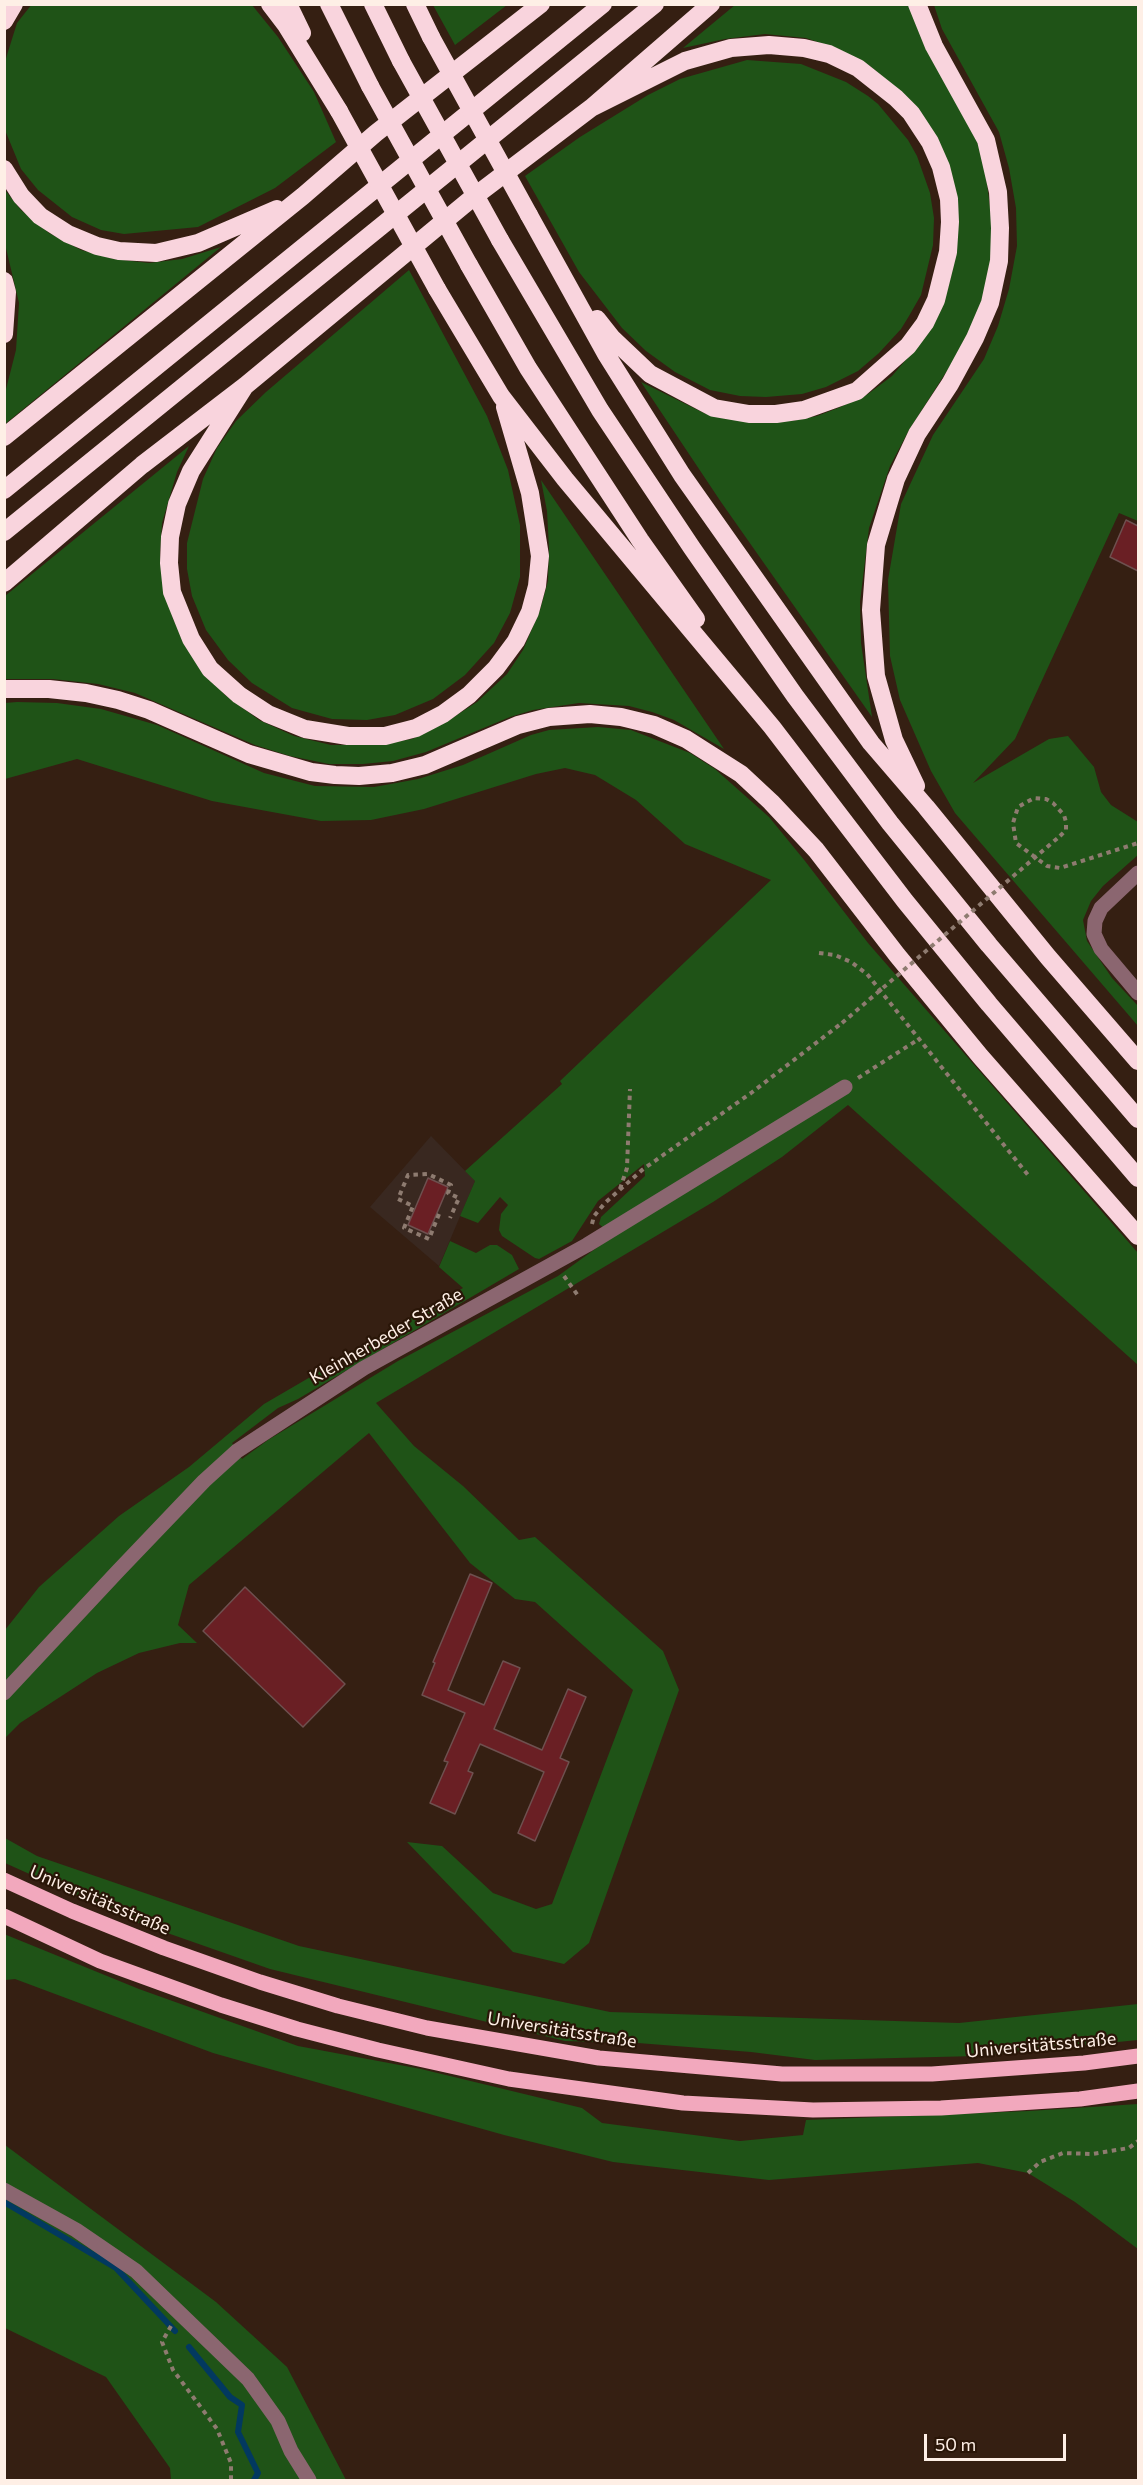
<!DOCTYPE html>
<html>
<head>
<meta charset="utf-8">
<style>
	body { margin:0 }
	#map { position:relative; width:1143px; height:2485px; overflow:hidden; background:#351f12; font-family:Commissioner,sans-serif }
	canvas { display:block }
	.frame { position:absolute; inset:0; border:6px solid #feefe6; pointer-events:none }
	.scale { position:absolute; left:924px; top:2434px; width:142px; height:27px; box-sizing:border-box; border:3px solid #feefe6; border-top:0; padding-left:8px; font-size:18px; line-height:21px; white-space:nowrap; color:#feefe6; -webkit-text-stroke:4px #2a1608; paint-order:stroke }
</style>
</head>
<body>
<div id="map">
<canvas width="1143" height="2485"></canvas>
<div class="frame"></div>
<div class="scale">50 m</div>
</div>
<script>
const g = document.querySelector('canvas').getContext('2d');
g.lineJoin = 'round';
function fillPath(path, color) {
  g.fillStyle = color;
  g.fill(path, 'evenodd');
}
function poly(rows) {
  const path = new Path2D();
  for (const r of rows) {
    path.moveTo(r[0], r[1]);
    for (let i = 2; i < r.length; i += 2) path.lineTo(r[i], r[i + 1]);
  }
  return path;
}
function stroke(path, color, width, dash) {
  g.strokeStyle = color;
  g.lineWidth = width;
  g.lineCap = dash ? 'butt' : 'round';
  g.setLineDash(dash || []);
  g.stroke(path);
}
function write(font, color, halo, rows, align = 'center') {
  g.font = font + ' Commissioner,sans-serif';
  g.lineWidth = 4.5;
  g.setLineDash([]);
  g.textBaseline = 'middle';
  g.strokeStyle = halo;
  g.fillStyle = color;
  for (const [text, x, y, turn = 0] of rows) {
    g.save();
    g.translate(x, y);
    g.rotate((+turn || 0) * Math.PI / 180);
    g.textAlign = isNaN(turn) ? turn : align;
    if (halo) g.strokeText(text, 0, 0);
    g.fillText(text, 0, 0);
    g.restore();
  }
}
fillPath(poly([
	[431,1136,475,1181,439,1266,370,1207]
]), '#392820');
fillPath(poly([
	[32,4,252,5,278,37,314,92,336,142,275,188,198,227,124,234,101,230,72,217,38,190,21,169,5,130,4,66,7,55,17,23],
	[433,5,507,5,455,45],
	[735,5,911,5,983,153,993,230,990,264,982,302,968,338,909,430,890,466,869,528,860,602,861,643,872,717,721,502,641,382,706,414,792,421,817,416,838,408,868,394,892,376,926,336,943,305,952,273,957,236,910,100,870,66,838,49,806,38,765,34,725,39,683,48],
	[934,5,1138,5,1138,521,1119,513,1015,739,973,783,1049,739,1068,736,1094,767,1101,792,1111,805,1138,822,1138,855,1103,886,1091,901,1083,920,1087,941,1112,978,1138,1006,1138,1026,955,813,931,771,900,700,890,656,888,580,901,504,933,435,984,359,998,326,1009,289,1017,246,1016,208,1009,168,999,132,942,29],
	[747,60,801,64,846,82,868,96,878,104,908,140,917,156,930,193,934,218,933,245,921,295,909,316,901,329,879,353,858,371,826,387,802,394,766,397,740,396,710,390,675,372,646,351,622,328,579,272,525,176,580,137,648,95,680,79],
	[5,190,21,210,49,233,81,250,114,259,149,263,182,259,221,247,5,424,4,397,16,350,19,303,5,244],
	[409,270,487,416,508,470,520,525,520,577,510,613,494,643,465,675,433,699,395,715,367,720,332,719,292,708,252,683,228,660,206,630,192,596,187,569,187,543,203,479,217,448,236,421,266,392],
	[189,446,177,472,162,523,160,554,163,582,173,619,197,664,225,695,259,720,294,736,331,745,378,745,412,739,446,722,477,702,507,674,523,650,540,610,548,581,549,548,547,511,541,480,724,749,674,720,652,712,629,706,579,703,533,710,510,717,426,752,393,761,363,764,329,764,290,756,255,745,135,693,98,684,53,679,5,679,5,596],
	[17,702,57,703,101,709,157,725,264,773,315,786,374,787,418,779,463,765,531,735,549,730,598,727,631,730,690,753,715,769,769,817,805,861,868,943,1138,1253,1138,1365,848,1105,782,1157,713,1202,376,1403,414,1446,463,1486,519,1540,535,1537,663,1651,679,1690,589,1943,564,1964,513,1952,407,1842,442,1846,493,1893,536,1909,552,1904,633,1690,535,1602,515,1599,470,1563,369,1433,189,1585,178,1625,197,1643,180,1643,139,1653,97,1673,20,1723,5,1738,5,1630,39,1587,119,1516,189,1467,264,1404,463,1288,439,1267,450,1241,476,1253,490,1245,497,1245,512,1255,519,1269,298,1399,278,1408,232,1443,242,1459,268,1440,398,1361,558,1276,613,1236,599,1224,601,1217,645,1176,644,1164,598,1201,572,1241,539,1259,535,1258,502,1236,499,1230,501,1214,508,1205,500,1197,478,1223,460,1216,475,1181,465,1171,562,1084,560,1081,771,880,685,844,636,800,595,775,565,768,536,774,424,809,371,820,321,821,212,801,77,759,5,779,5,703],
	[5,1838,37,1856,299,1946,610,2012,959,2023,1138,2004,1138,2040,977,2056,815,2060,751,2052,638,2043,565,2041,270,1969,136,1922,5,1863],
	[4,1934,139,1989,298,2046,421,2069,582,2108,602,2123,740,2141,803,2135,806,2120,1029,2111,1138,2104,1138,2249,1075,2202,1028,2173,978,2163,769,2180,613,2162,504,2135,213,2053,15,1979,5,1980],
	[5,2145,216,2302,287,2367,346,2480,171,2480,170,2468,106,2377,5,2328,5,2196,165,2292,5,2188]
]), '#1f5317');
stroke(poly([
	[4,2202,116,2268,175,2331],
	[189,2347,230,2397,242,2405,238,2432,258,2473,254,2480]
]), '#023960', 6);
const building = poly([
	[1126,520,1138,526,1138,571,1110,557,1126,520],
	[428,1178,448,1187,428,1234,408,1225,428,1178],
	[470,1574,492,1583,448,1690,484,1705,503,1661,520,1668,494,1729,542,1750,568,1689,586,1697,560,1758,569,1762,535,1841,518,1833,544,1772,480,1744,468,1771,473,1773,455,1814,430,1803,448,1762,444,1761,465,1713,422,1695,435,1663,433,1662,470,1574],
	[245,1587,345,1684,303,1727,203,1631,245,1587]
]);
fillPath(building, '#6a1f24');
stroke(building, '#6e504f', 1.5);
stroke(poly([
	[1060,836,1066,830,1066,822,1064,815,1053,803,1046,799,1034,798,1018,807,1013,823,1016,843,1047,866,1060,868,1138,843],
	[819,953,835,955,851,962,867,974,1028,1175],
	[858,1078,919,1039],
	[620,1189,627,1168,630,1089],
	[439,1214,429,1239,404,1228,413,1206,398,1199,408,1175,428,1174,451,1185,448,1193,459,1198,450,1218],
	[592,1224,594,1216,605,1203,642,1170,751,1093,842,1023],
	[564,1276,579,1297],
	[1028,2173,1040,2162,1063,2153,1092,2154,1129,2148,1138,2141],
	[171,2326,162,2342,173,2370,217,2429,231,2463,231,2480]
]), '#8e7b70', 4, [4.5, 4.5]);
stroke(poly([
	[1138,873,1101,908,1095,921,1094,934,1101,949,1138,993],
	[4,1693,118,1571,204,1481,237,1451,364,1368,587,1245,845,1087],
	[4,2190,76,2230,136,2271,248,2379,278,2421,291,2451,309,2480]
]), '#8b6670', 15);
stroke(poly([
	[4,1880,72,1911,164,1948,260,1982,338,2006,427,2028,599,2058,782,2074,932,2074,1084,2063,1138,2056],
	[4,1916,100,1961,221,2005,297,2029,378,2050,509,2079,683,2103,813,2110,941,2108,1080,2099,1138,2091]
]), '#f2a8bd', 15);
stroke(poly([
	[270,4,286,25,339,111],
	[288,4,302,33],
	[329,4,370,86],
	[373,4,401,61],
	[415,4,431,37],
	[4,21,14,4],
	[591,108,685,61,731,48,769,45,804,48,829,54,858,68,896,98,911,113,930,142,941,167,949,199,950,222,948,252,936,300,925,323,908,346,857,391,804,410,776,414,749,414,714,408,650,374,612,338,597,319],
	[4,169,21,196,40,216,68,234,97,246,119,251,156,253,198,243,277,209],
	[529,215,606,354,682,475,871,743,926,807,1048,957,1138,1061],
	[500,240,600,410,692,548,795,696,890,823,989,945,1138,1119],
	[469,265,528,368,640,540,696,619],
	[4,281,7,292,4,334],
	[437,289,501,396,565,479,772,727,905,901,989,1004,1138,1178],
	[245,386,191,471,177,504,170,537,169,563,172,592,191,639,210,669,239,695,268,714,305,729,348,736,385,736,416,728,443,714,469,695,496,668,516,641,530,612,537,586,540,556,530,493,505,407],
	[4,437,303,196,376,133,541,4],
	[4,490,603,4],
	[4,532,655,4],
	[4,583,142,465,245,386,471,199,591,108,711,4],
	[4,689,49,689,86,693,118,700,149,710,249,754,311,772,335,775,359,776,392,773,425,765,518,725,549,717,590,714,621,717,654,725,686,739,741,774,771,802,816,850,897,955,980,1056,1138,1236],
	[916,786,894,740,876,676,871,610,876,545,896,479,917,434,950,384,975,338,990,303,999,261,1000,228,998,192,986,140,934,46,917,4]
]), '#f9d4dd', 18);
stroke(poly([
	[842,1023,1060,836]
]), '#8e7b70', 4, [4.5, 4.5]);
stroke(poly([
	[431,37,529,215],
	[401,61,500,240],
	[370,86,469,265],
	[339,111,437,289]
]), '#f9d4dd', 18);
write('18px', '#feefe6', '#2a1608', [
	["Kleinherbeder Straße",386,1336,-30],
	["Universitätsstraße",100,1900,23],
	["Universitätsstraße",562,2030,9],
	["Universitätsstraße",1041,2045,-5]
]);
</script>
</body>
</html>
